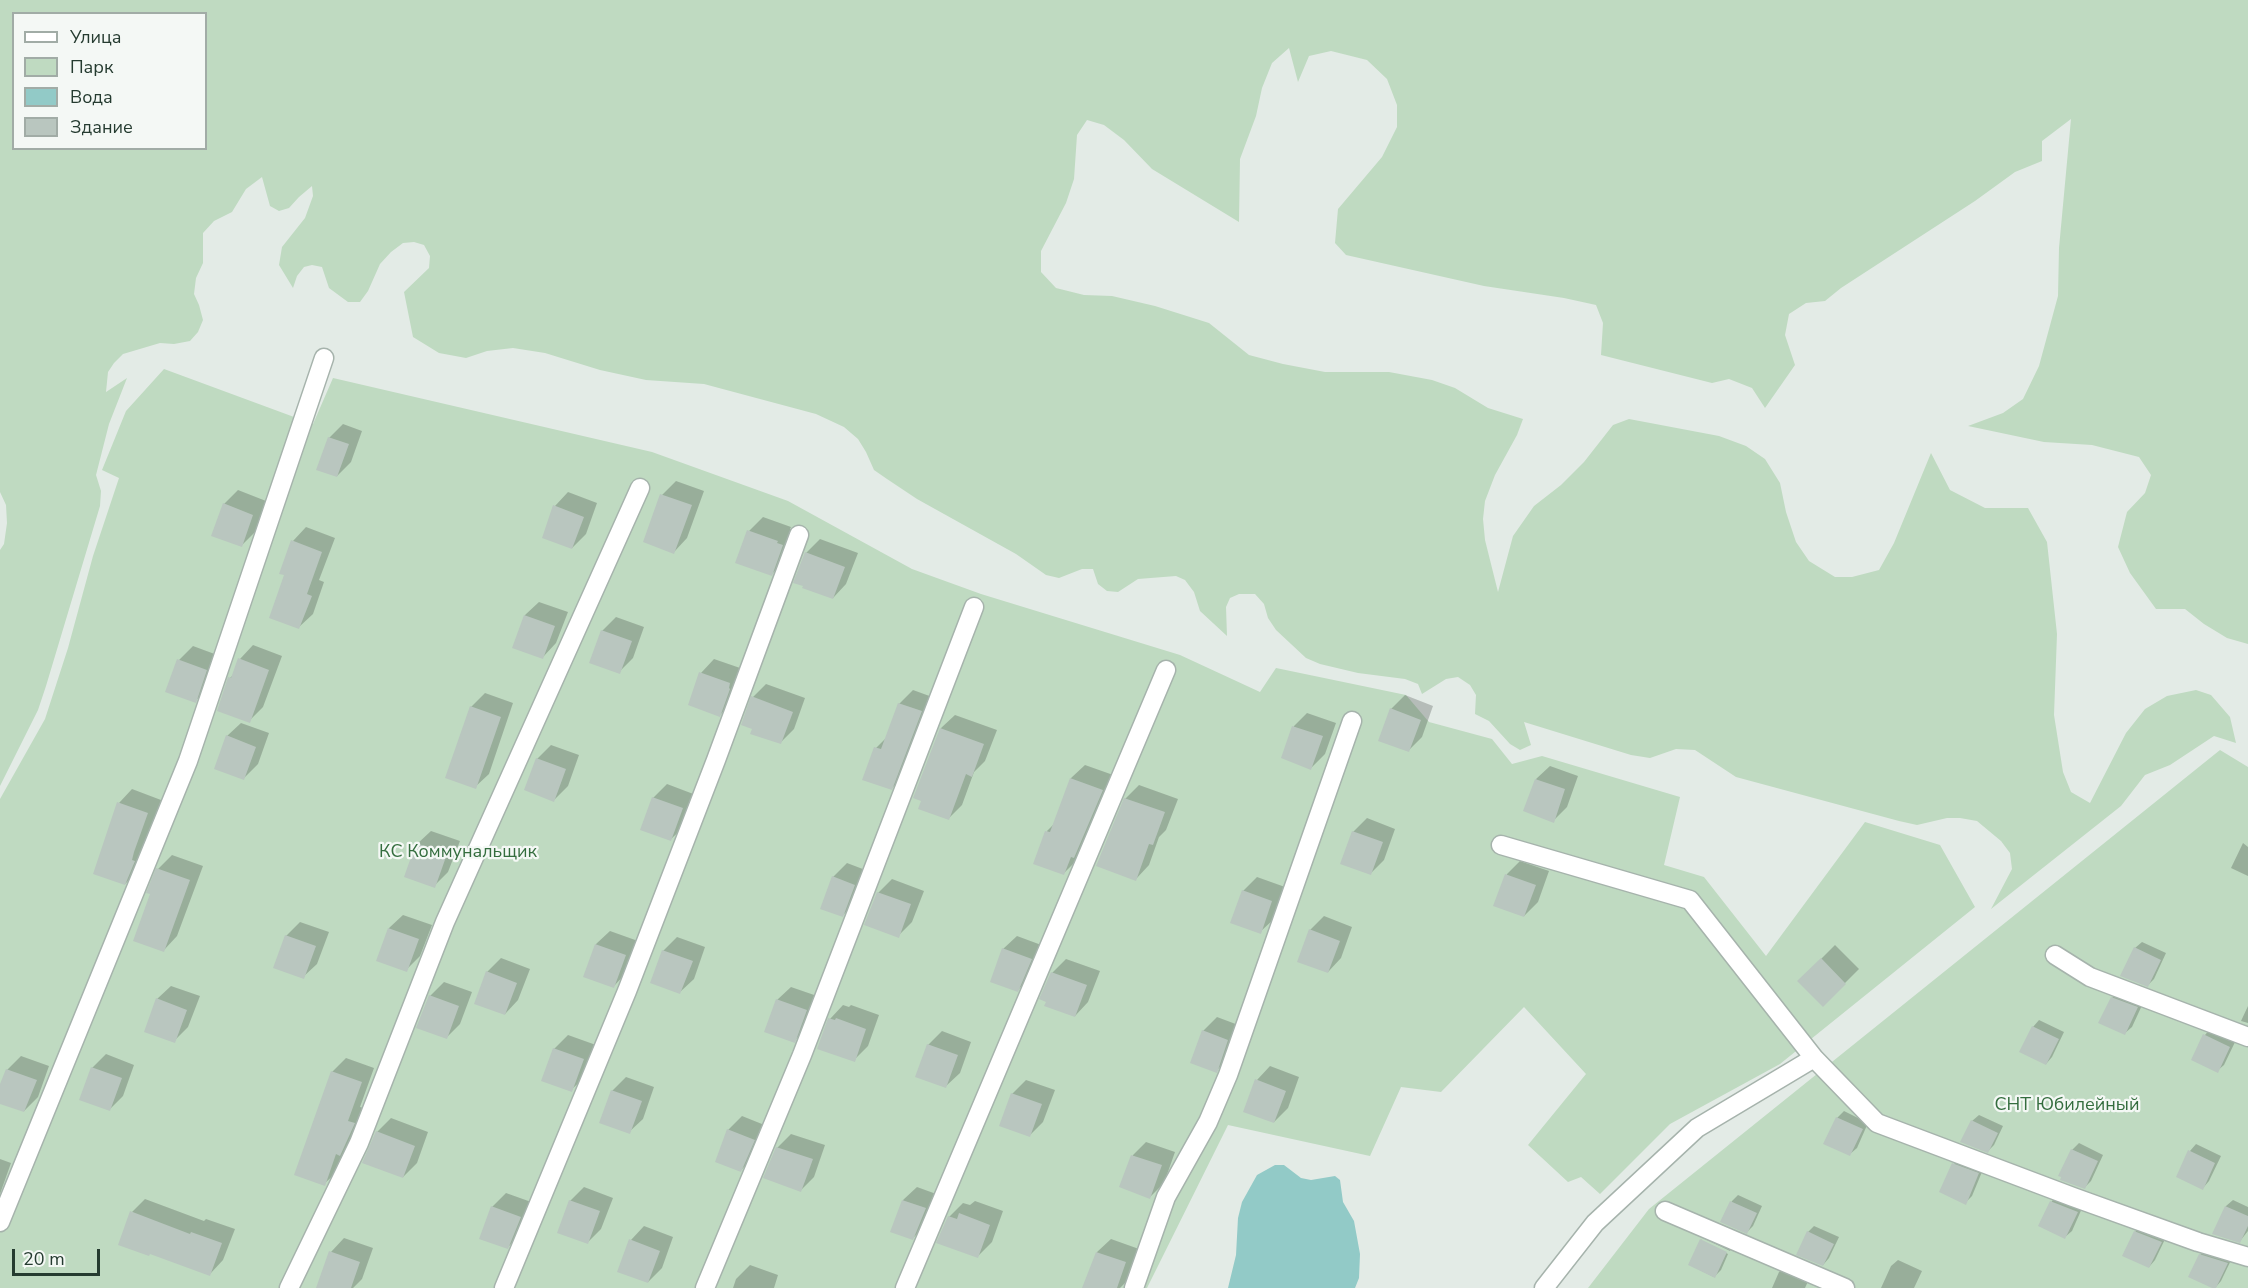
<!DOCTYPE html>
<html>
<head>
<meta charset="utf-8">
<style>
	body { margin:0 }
	#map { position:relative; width:2248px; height:1288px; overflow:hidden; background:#e3ebe6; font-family:"Nunito Sans",sans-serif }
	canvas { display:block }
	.legend { position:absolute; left:12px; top:12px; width:195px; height:138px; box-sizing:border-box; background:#f4f8f5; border:2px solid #a1aca6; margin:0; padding:8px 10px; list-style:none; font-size:18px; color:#253b30 }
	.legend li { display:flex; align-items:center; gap:12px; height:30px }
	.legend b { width:30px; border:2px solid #a1aca6 }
	.scale { position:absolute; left:12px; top:1249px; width:88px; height:27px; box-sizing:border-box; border:3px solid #253b30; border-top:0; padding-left:8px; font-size:18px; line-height:21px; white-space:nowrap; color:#253b30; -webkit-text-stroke:4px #f4f8f5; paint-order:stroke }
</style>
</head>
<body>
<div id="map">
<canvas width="2248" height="1288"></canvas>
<ul class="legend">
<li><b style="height:8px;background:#fff"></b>Улица</li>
<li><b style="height:16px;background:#bfdac1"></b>Парк</li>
<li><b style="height:16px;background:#92cac7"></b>Вода</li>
<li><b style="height:16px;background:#b9c6bf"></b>Здание</li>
</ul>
<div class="scale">20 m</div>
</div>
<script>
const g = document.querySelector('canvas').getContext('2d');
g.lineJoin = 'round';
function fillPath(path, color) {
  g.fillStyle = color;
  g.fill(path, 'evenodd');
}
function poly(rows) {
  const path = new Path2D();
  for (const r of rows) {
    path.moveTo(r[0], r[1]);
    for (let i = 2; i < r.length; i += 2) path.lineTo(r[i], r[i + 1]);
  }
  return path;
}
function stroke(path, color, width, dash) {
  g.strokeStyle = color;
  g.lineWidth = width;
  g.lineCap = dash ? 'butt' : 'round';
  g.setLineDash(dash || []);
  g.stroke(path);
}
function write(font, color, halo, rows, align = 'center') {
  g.font = font + ' "Nunito Sans",sans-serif';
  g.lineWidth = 4.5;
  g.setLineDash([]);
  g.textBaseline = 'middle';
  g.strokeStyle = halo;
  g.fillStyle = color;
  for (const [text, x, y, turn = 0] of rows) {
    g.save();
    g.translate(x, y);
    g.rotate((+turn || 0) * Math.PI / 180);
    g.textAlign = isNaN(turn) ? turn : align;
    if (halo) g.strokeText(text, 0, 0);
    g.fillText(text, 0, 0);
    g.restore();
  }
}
fillPath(poly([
	[0,0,2248,0,2248,644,2227,638,2204,624,2185,609,2156,609,2130,573,2118,547,2127,512,2145,493,2151,475,2139,457,2092,445,2044,442,1968,426,2003,413,2023,399,2039,366,2058,296,2059,248,2071,119,2042,141,2042,161,2015,172,1975,201,1841,288,1825,301,1806,303,1789,314,1785,335,1795,365,1765,408,1752,388,1729,379,1712,383,1601,355,1603,323,1596,305,1564,298,1484,286,1346,255,1335,243,1338,209,1382,157,1397,127,1397,105,1387,79,1367,60,1331,51,1309,56,1298,82,1289,48,1272,63,1262,88,1256,116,1240,159,1239,222,1152,169,1124,140,1104,125,1087,120,1077,135,1074,179,1066,203,1041,251,1041,272,1056,288,1084,295,1112,296,1155,306,1209,323,1249,355,1283,364,1325,372,1389,372,1432,380,1455,388,1488,408,1523,419,1517,435,1495,475,1485,501,1483,519,1485,540,1498,592,1513,536,1534,506,1561,485,1584,462,1613,425,1629,419,1719,436,1746,446,1765,459,1780,483,1786,512,1796,542,1809,561,1835,577,1852,577,1879,570,1894,543,1931,453,1950,490,1985,508,2028,508,2047,542,2057,634,2054,715,2063,772,2071,792,2090,803,2126,733,2145,709,2167,696,2196,690,2211,695,2230,717,2236,743,2214,736,2170,765,2145,775,2121,806,1991,909,2012,869,2010,853,2001,841,1977,821,1960,818,1947,818,1917,825,1899,821,1736,777,1695,750,1676,749,1650,758,1631,755,1524,722,1531,745,1520,750,1510,744,1489,721,1475,714,1476,695,1470,685,1458,677,1446,679,1422,694,1418,684,1405,679,1358,673,1320,664,1306,658,1276,630,1268,618,1264,604,1255,594,1239,594,1230,598,1226,607,1227,636,1200,611,1194,592,1185,580,1176,576,1138,579,1118,592,1107,591,1098,584,1093,569,1082,569,1059,578,1046,575,1016,554,917,499,887,479,874,470,866,452,858,439,844,427,816,414,704,384,646,380,600,370,545,353,513,348,487,351,466,358,439,353,413,337,404,292,429,268,430,256,424,245,414,242,403,243,391,252,380,264,368,291,360,302,348,302,329,288,322,267,312,265,304,267,297,276,293,288,279,265,282,247,305,218,313,196,312,186,299,197,289,208,279,211,270,206,262,177,246,189,232,212,214,221,203,233,203,263,196,278,194,294,199,305,203,320,198,332,190,341,174,344,160,343,123,354,114,363,108,372,106,392,127,378,109,424,96,475,101,491,100,506,46,686,38,710,0,786,0,550,4,544,7,523,6,505,0,492],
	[14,14,206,14,206,148,14,148],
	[164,369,313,424,333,378,652,452,788,501,912,569,981,594,1180,655,1260,692,1276,668,1406,695,1429,722,1492,739,1512,764,1542,756,1680,797,1664,865,1704,877,1766,956,1865,822,1940,845,1975,907,1780,1064,1670,1124,1600,1194,1581,1177,1568,1182,1528,1145,1586,1074,1524,1007,1441,1092,1401,1087,1370,1156,1228,1125,1147,1288,0,1288,0,799,45,719,68,648,93,556,119,478,102,470,126,411],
	[2220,750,2248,767,2248,1288,1588,1288,1649,1209]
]), '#bfdac1');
fillPath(poly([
	[1275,1165,1284,1165,1301,1178,1311,1180,1335,1176,1340,1180,1343,1202,1354,1221,1360,1254,1359,1278,1355,1288,1228,1288,1236,1255,1238,1218,1242,1202,1257,1175]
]), '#92cac7');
fillPath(poly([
	[343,424,362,431,351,462,337,476,329,438],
	[676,481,704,491,687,538,674,552,662,495],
	[238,490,266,501,255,532,241,546,224,504],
	[568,492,597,503,586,534,572,548,555,506],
	[763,517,791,527,790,529,796,531,785,560,772,574,749,531],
	[306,527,335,538,319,580,324,582,313,614,299,627,286,574,293,541],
	[820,539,858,553,846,584,833,598,806,553],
	[539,602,568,612,556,643,543,657,514,647,525,615],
	[616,617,644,627,633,658,619,672,602,631],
	[253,645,282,656,263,707,249,721,230,678,235,673,240,659],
	[193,646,220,656,209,688,195,701,179,660],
	[714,659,743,669,733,701,720,715,701,673],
	[766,684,805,698,794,729,780,743,754,728,753,697],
	[913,690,935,698,905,775,891,789,876,748,888,736,899,704],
	[485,693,513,703,489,774,475,787,471,707],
	[1405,695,1433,706,1422,737,1408,751,1391,709],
	[1307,713,1336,723,1325,754,1311,768,1283,757,1294,726],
	[955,715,997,730,985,761,974,772,962,805,949,818,941,728],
	[241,723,269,733,258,764,244,778,227,736],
	[551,745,579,755,568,786,554,800,537,759],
	[1085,765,1116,776,1078,859,1064,873,1047,831,1055,823,1071,778],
	[1550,766,1578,776,1567,807,1553,821,1536,779],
	[667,784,696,795,685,826,671,839,653,798],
	[1139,785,1178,799,1166,830,1159,837,1149,865,1136,879,1125,799],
	[132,789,161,800,139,870,125,884,119,803],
	[1367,818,1395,829,1384,860,1371,873,1353,832],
	[431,831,460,841,448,872,434,886,417,844],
	[2243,843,2248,847,2248,876,2231,868],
	[172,855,203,866,177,936,164,950,152,893,158,869],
	[1520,861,1549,871,1538,902,1524,916,1495,905,1507,874],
	[847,863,868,871,856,902,842,916,833,877],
	[1257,877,1285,887,1274,919,1260,932,1243,891],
	[892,879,924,891,912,922,898,936,878,893],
	[403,915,432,925,420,956,406,970,378,960,389,928],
	[1324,916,1352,927,1341,958,1328,972,1310,930],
	[300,922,329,932,317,964,303,977,286,936],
	[610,931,638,941,627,972,614,986,585,976,596,944],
	[1017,936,1044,946,1031,976,1018,990,1003,949],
	[677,937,705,947,694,979,680,992,663,951],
	[2142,942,2166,953,2154,979,2148,985,2135,948],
	[1835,945,1859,969,1823,1005,1799,981],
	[501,958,530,969,518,1000,505,1014,487,972],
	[1066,959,1100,971,1088,1002,1075,1016,1052,973],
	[444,982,472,992,460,1024,447,1037,430,996],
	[171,986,200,996,188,1027,174,1041,157,999],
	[791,987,820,997,808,1027,794,1041,777,1000],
	[2118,991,2144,1001,2132,1027,2125,1033,2112,998],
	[843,1005,849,1007,851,1005,879,1015,868,1046,854,1060,830,1019],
	[2248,1006,2248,1023,2241,1021],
	[1217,1017,1241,1026,1230,1057,1216,1071,1203,1031],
	[2039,1020,2064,1032,2052,1057,2046,1064,2033,1027],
	[2211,1028,2236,1040,2224,1065,2217,1071,2193,1060,2205,1035],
	[942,1031,971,1042,960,1073,946,1086,928,1045],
	[568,1035,596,1045,585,1077,571,1090,554,1049],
	[106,1054,134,1065,123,1096,109,1110,92,1068],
	[21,1056,49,1066,38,1097,24,1111,0,1102,0,1089,7,1070],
	[346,1058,374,1068,360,1107,367,1109,354,1140,346,1148,338,1171,324,1184,332,1072],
	[1270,1066,1299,1077,1288,1108,1274,1122,1257,1080],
	[626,1077,654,1087,643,1119,629,1132,612,1091],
	[1026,1080,1055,1090,1043,1122,1030,1135,1012,1094],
	[1844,1111,1868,1123,1857,1148,1850,1154,1837,1118],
	[1979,1115,2003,1126,1994,1145,1988,1151,1972,1121],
	[742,1116,767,1126,755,1156,741,1170,728,1130],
	[391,1118,428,1132,417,1163,403,1177,377,1132],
	[791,1134,825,1145,814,1177,801,1190,777,1148],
	[1146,1142,1175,1152,1164,1183,1150,1197,1121,1186,1133,1155],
	[2079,1143,2103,1155,2091,1181,2084,1188,2072,1150],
	[2196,1144,2221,1156,2209,1181,2203,1188,2190,1151],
	[1960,1158,1984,1167,1972,1196,1965,1203,1954,1164],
	[0,1159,11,1163,0,1194],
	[584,1187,613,1198,601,1229,588,1242,570,1201],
	[917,1187,939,1195,926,1225,912,1239,903,1200],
	[506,1193,534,1203,521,1234,507,1248,492,1207],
	[1738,1195,1762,1206,1753,1226,1747,1232,1722,1221,1732,1201],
	[2058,1195,2083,1206,2072,1231,2065,1237,2040,1226,2052,1201],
	[145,1199,204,1221,206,1219,235,1229,223,1260,210,1274,132,1212],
	[2233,1200,2248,1207,2248,1231,2240,1241,2214,1233,2226,1206],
	[975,1201,1003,1211,992,1242,978,1256,949,1217,963,1203,970,1205],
	[2142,1225,2167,1235,2155,1260,2149,1267,2135,1232],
	[644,1226,673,1237,662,1268,648,1282,631,1240],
	[1814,1226,1839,1237,1829,1258,1823,1265,1808,1232],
	[1708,1233,1732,1245,1730,1251,1703,1238],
	[344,1238,373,1248,362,1279,353,1288,334,1288,331,1252],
	[1111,1239,1139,1249,1128,1280,1120,1288,1098,1288,1097,1252],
	[1702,1239,1702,1241,1728,1254,1721,1270,1714,1277,1690,1265],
	[2207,1248,2233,1256,2221,1281,2215,1288,2200,1255],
	[1898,1260,1922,1271,1914,1288,1881,1288,1891,1266],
	[750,1265,778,1275,774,1288,733,1288,736,1279],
	[1786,1266,1810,1277,1805,1288,1772,1288,1779,1272]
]), '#0003');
fillPath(poly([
	[328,437,349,444,337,477,316,470],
	[660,494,692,505,674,554,643,542],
	[223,503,253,515,242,547,211,536],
	[553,505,584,517,572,549,542,538],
	[747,530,778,541,777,543,783,545,772,576,735,563],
	[291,540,322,552,307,594,312,596,299,629,269,618,284,575,279,574],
	[805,552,845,567,833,599,802,588,803,586,793,583],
	[524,615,555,626,543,659,512,648],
	[601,630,632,641,620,674,589,663],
	[238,658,269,670,250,723,217,711,228,677,231,678],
	[177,659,207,670,196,703,165,692],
	[699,672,730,683,729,688,730,689,720,717,688,705],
	[751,696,793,712,781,744,750,734,752,729,741,725],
	[898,703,922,711,892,790,862,780,874,747,881,749],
	[470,706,501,717,476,789,445,778],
	[1390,708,1421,720,1409,752,1378,741],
	[1292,726,1323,736,1311,770,1281,758],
	[940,728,984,744,972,777,966,774,949,820,918,809,921,801,913,798],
	[226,735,256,747,244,780,214,769],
	[536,758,566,769,554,802,524,790],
	[1070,778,1103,790,1074,858,1071,857,1064,875,1033,864,1045,831,1050,832],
	[1535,779,1565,789,1554,823,1523,811],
	[652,797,683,808,671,841,640,830],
	[1124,798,1165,812,1153,845,1149,844,1136,881,1096,866],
	[117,802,148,813,134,852,132,860,135,861,125,885,93,874],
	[1352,831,1383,842,1371,875,1340,864],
	[416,843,447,854,435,888,404,877],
	[156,868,190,880,164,952,133,941,150,894,146,893],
	[1505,874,1536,885,1524,917,1493,906],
	[832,876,855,885,843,917,820,909],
	[1242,890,1272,901,1261,934,1230,923],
	[877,892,911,904,899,938,864,925],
	[388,928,419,939,407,972,376,961],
	[1309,929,1340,941,1328,973,1297,962],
	[285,935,316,946,304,979,273,968],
	[595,944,626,955,614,988,583,977],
	[2134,947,2161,960,2148,987,2120,976],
	[1002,948,1032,959,1018,992,990,982],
	[662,950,693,961,680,994,650,983],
	[1821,958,1846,984,1823,1007,1797,981],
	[486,971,517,983,505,1015,474,1004],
	[1051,972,1087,985,1075,1017,1044,1006,1046,1002,1039,999],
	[429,995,459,1006,447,1039,416,1028],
	[2111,997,2138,1007,2125,1035,2098,1023],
	[156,998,187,1010,175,1043,144,1032],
	[776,999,807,1010,795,1043,764,1032],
	[828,1018,835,1020,836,1018,866,1029,855,1062,817,1049],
	[2032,1026,2059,1039,2046,1065,2019,1052],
	[1202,1030,1228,1040,1217,1073,1190,1063],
	[2203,1034,2230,1047,2218,1073,2191,1060],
	[927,1044,958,1055,946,1088,915,1077],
	[553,1048,584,1059,572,1092,541,1081],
	[91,1067,122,1078,110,1111,79,1100],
	[6,1069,37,1080,24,1112,0,1104,0,1084],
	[331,1071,362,1082,348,1121,355,1123,340,1156,336,1154,325,1186,294,1175],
	[1255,1079,1286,1091,1274,1123,1243,1112],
	[611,1090,642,1101,630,1134,599,1123],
	[1011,1093,1042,1104,1030,1137,999,1126],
	[1836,1117,1863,1129,1850,1156,1823,1144],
	[1971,1120,1998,1133,1988,1153,1960,1142],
	[727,1129,755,1140,741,1172,715,1162],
	[376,1131,415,1146,403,1178,362,1163],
	[776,1147,813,1159,801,1192,763,1178],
	[2071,1149,2098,1161,2085,1189,2060,1180,2061,1177,2058,1176],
	[2188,1150,2215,1163,2203,1190,2176,1177],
	[1131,1155,1162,1165,1150,1199,1119,1187],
	[1952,1163,1979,1173,1966,1205,1939,1192],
	[569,1200,600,1211,588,1244,557,1233],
	[902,1200,926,1208,913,1240,890,1232],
	[1730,1201,1757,1213,1747,1234,1720,1222],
	[2050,1201,2078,1212,2065,1239,2038,1226],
	[491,1206,521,1217,508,1249,479,1239],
	[2225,1206,2248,1216,2248,1226,2240,1243,2212,1234],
	[130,1211,190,1234,191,1232,222,1243,210,1276,150,1254,149,1256,118,1245],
	[959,1213,990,1225,978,1258,936,1243,948,1216,957,1219],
	[1807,1231,1834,1244,1823,1266,1796,1255],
	[2134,1231,2162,1242,2149,1268,2122,1256],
	[629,1239,660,1251,648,1283,617,1272],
	[1700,1239,1727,1252,1715,1278,1688,1265],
	[329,1251,360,1262,351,1288,316,1288],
	[1096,1252,1126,1262,1117,1288,1082,1288],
	[2199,1254,2228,1263,2216,1288,2212,1288,2188,1277]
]), '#b9c6bf');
const minor = poly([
	[1501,845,1690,900,1814,1058,1877,1123,2073,1197,2198,1242,2248,1257],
	[2055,955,2090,977,2248,1037],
	[1665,1211,1845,1288],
	[0,1222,188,761,324,358],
	[289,1288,359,1143,445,922,640,488],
	[504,1288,627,991,716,760,799,535],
	[705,1288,802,1055,974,607],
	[905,1288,1166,670],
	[1134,1288,1166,1197,1208,1122,1228,1075,1352,721],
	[1544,1288,1595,1223,1697,1128,1814,1058]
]);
stroke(minor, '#a6b3ac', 21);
stroke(minor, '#fff', 18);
write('18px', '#346d3e', '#f4f8f5', [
	["КС Коммунальщик",458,853],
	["СНТ Юбилейный",2067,1106]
]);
</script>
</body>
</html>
